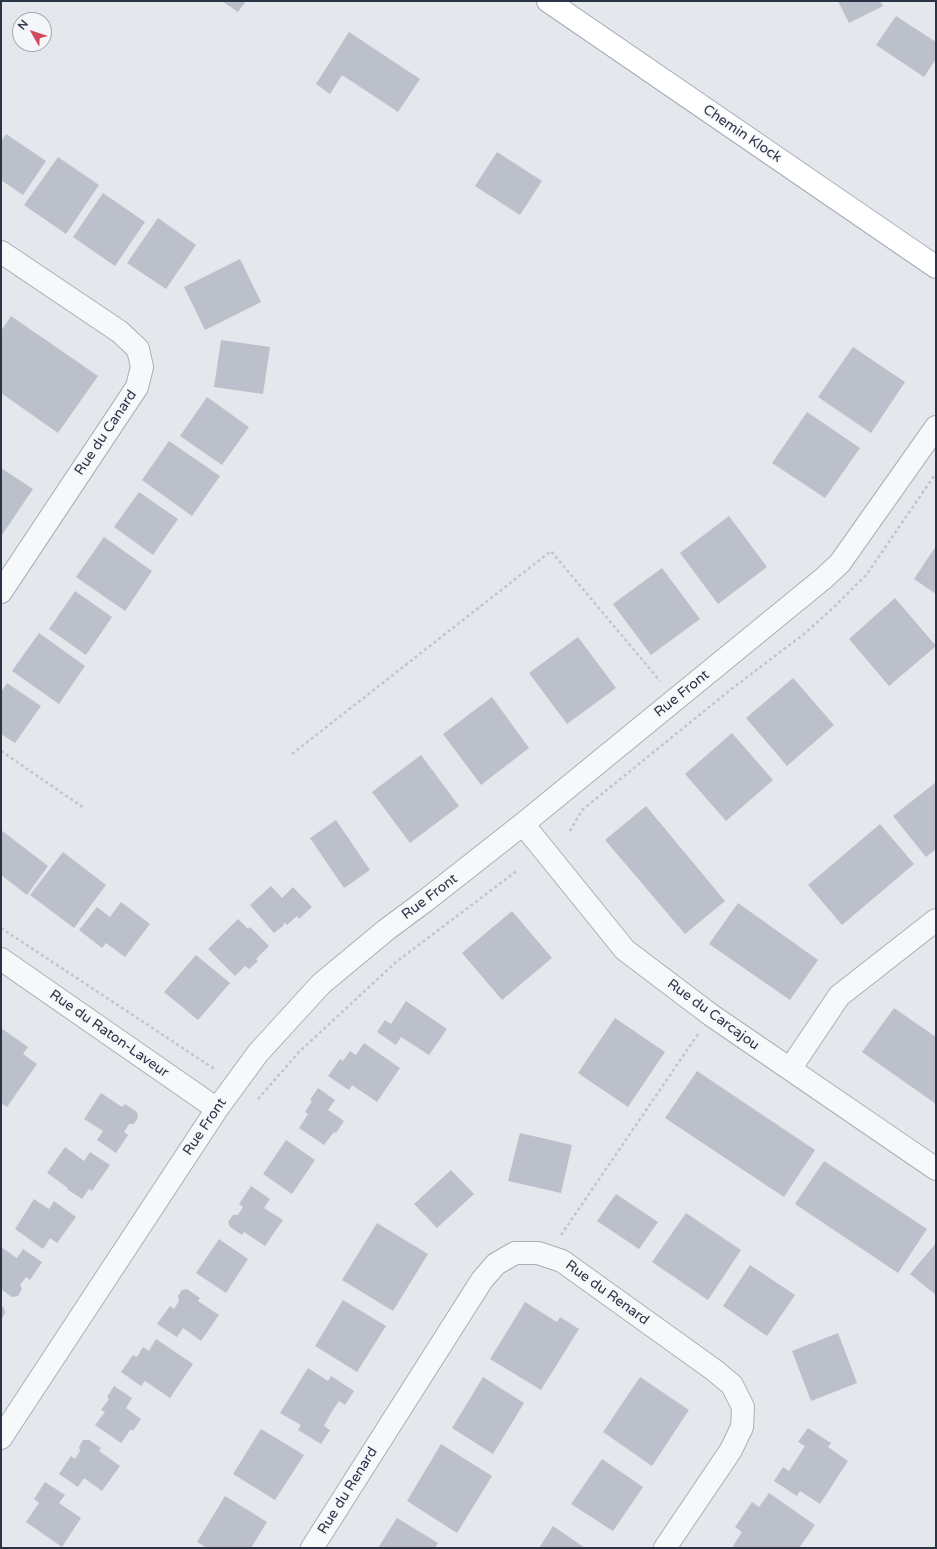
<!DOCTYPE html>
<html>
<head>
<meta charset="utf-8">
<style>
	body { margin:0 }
	#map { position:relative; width:937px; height:1549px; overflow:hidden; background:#e4e7ec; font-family:"Varela Round",sans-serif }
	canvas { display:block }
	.frame { position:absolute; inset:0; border:2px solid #2b3445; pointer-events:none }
	.north { position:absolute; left:12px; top:12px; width:40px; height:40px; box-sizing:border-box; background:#f4f6f9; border:1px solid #a4a8b1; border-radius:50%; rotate:309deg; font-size:11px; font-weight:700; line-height:16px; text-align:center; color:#2b3445 }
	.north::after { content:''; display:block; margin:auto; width:14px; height:18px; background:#d1495b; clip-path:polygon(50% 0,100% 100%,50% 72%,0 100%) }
</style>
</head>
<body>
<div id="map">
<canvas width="937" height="1549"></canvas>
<div class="frame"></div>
<div class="north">N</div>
</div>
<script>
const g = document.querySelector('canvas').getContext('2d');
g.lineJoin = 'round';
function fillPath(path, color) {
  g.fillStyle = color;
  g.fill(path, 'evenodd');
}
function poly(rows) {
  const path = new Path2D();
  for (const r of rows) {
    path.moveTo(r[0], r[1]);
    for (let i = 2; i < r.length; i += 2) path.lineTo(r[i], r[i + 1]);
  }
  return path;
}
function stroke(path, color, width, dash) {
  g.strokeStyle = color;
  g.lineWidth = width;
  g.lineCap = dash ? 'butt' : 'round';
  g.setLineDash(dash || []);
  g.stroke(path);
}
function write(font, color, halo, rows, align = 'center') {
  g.font = font + ' "Varela Round",sans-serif';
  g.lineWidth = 3;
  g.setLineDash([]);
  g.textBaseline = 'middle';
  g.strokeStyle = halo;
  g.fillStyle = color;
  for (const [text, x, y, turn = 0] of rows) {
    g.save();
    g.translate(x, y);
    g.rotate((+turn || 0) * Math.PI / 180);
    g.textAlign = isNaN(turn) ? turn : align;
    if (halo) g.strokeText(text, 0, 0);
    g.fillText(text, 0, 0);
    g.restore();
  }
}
fillPath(poly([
	[222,1,246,1,238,12],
	[838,1,880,1,883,6,849,23],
	[896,16,936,42,936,59,924,77,876,45],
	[349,32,420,79,398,112,342,75,330,94,316,84],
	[6,134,46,161,23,195,1,180,1,142],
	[497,152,542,181,520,215,475,186],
	[58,157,99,185,66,234,24,205],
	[103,193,145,222,115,266,73,237],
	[158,218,196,245,166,289,127,263],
	[240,259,261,302,205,330,184,287],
	[11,316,98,376,58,433,1,393,1,331],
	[221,340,270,347,263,394,214,387],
	[853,347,905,382,871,433,818,397],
	[207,397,249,427,222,465,180,436],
	[807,412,860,448,825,498,772,463],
	[169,441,220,476,192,516,142,480],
	[1,468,33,489,2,535,1,534],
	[139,492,178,519,153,555,114,527],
	[729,516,767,567,718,604,680,553],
	[104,537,152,571,125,611,76,577],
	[936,546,936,594,914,579],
	[662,568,700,619,651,655,613,604],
	[75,591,112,617,86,655,49,629],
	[895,598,936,646,889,686,849,639],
	[39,633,85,666,59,704,12,671],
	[578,637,616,688,567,724,529,673],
	[793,678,834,725,787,766,746,718],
	[7,683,41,706,15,743,1,734,1,692],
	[492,697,529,748,481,785,443,734],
	[732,733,773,780,726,821,685,774],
	[421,755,459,806,410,843,372,792],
	[936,782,936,849,926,857,893,816],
	[646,806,725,901,685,934,605,840],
	[336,820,370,870,344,888,310,838],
	[880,824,914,864,842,925,808,885],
	[1,830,48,866,27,895,1,875],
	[63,852,106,885,74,928,30,895],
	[271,886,282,898,293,887,312,907,299,919,297,916,287,925,285,923,283,924,284,925,274,933,250,905],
	[121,902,150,924,125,957,106,943,102,948,79,930,97,907,110,917],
	[738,903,818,960,790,1000,709,944],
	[512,911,552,958,502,1000,462,953],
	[238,919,248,929,250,927,269,946,256,959,258,961,249,969,245,966,235,976,208,949],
	[196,955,230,983,198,1020,164,992],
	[406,1001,447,1029,429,1055,401,1037,396,1045,377,1032,385,1020,391,1024],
	[894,1008,936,1037,936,1104,862,1052],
	[615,1018,665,1052,628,1107,578,1073],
	[1,1028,28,1047,23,1054,37,1064,7,1107,1,1103],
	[364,1043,400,1068,377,1102,352,1085,349,1090,328,1076,340,1059,343,1061,350,1051,356,1055],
	[697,1071,815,1150,784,1197,665,1118],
	[318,1088,335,1100,328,1110,344,1121,336,1133,334,1132,324,1145,299,1128,308,1114,305,1112,312,1101,310,1100],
	[101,1093,122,1107,125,1104,137,1112,138,1117,134,1124,129,1124,124,1132,128,1135,116,1153,97,1140,103,1131,84,1119],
	[520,1133,572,1145,561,1193,508,1181],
	[286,1140,315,1160,292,1194,263,1174],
	[65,1147,84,1161,90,1152,110,1165,92,1191,89,1189,82,1199,67,1189,68,1188,47,1173],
	[824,1161,927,1229,898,1273,795,1204],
	[451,1170,474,1194,437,1228,414,1204],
	[251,1186,270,1199,264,1208,283,1220,265,1246,244,1232,242,1235,230,1227,228,1222,233,1215,238,1215,243,1207,239,1204],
	[616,1194,658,1222,639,1249,597,1221],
	[34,1199,49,1209,54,1201,76,1217,57,1243,50,1238,43,1249,15,1229],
	[686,1213,741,1250,708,1300,652,1262],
	[377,1223,428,1254,393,1311,342,1280],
	[219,1239,248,1259,226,1293,196,1273],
	[936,1243,936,1295,910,1274],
	[1,1247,17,1258,23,1249,42,1262,30,1280,26,1277,20,1285,22,1289,18,1296,12,1297,1,1289],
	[750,1265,795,1295,767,1336,723,1306],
	[187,1289,200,1298,198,1301,219,1315,201,1341,183,1328,177,1337,157,1324,170,1306,174,1309,179,1301,178,1296,182,1290],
	[343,1300,386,1326,357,1372,315,1346],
	[525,1302,557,1322,560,1317,579,1329,541,1390,490,1359],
	[1,1306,4,1308,5,1313,1,1320],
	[838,1333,857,1383,811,1401,792,1351],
	[156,1339,193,1364,170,1398,145,1381,141,1386,121,1372,133,1355,137,1357,143,1347,149,1351],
	[308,1368,328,1381,331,1376,354,1391,345,1405,339,1401,331,1413,324,1426,330,1430,321,1444,298,1430,301,1425,280,1413],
	[483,1377,524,1403,493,1454,452,1428],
	[640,1377,689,1410,652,1466,603,1432],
	[114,1386,132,1398,126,1408,141,1419,133,1431,131,1429,121,1443,95,1425,105,1412,101,1410,109,1399,107,1397],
	[808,1428,831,1443,828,1447,848,1461,820,1504,800,1491,797,1496,774,1481,783,1467,789,1471,805,1446,798,1442],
	[261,1429,304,1455,275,1500,233,1474],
	[83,1440,89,1440,101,1448,99,1451,120,1466,102,1491,84,1478,78,1487,59,1474,71,1456,75,1459,80,1451,79,1447],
	[441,1444,492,1476,457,1533,407,1501],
	[602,1459,643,1487,613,1531,571,1504],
	[45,1482,65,1495,59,1503,81,1518,62,1547,26,1522,39,1503,34,1499],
	[769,1493,815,1525,799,1548,735,1548,733,1546,742,1532,735,1527,752,1502,759,1507],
	[225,1496,267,1522,251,1548,207,1548,197,1542],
	[397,1518,438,1543,435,1548,378,1548],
	[553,1526,585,1548,539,1548]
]), '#bbc0ca');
const minor = poly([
	[1,252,120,332,138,349,142,367,137,387,1,592],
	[523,824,625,950,711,1015,936,1169],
	[1,959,217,1109],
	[790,1069,839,996,936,920],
	[1,1438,217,1109,258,1053,321,984,386,930,425,901,523,824,824,578,840,563,936,427],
	[312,1548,482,1280,496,1264,515,1253,538,1253,562,1261,714,1370,732,1385,743,1407,742,1427,731,1450,665,1548]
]);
const major = poly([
	[548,1,936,267]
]);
stroke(minor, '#a9aeb7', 24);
stroke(major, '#a3abb8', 24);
stroke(poly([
	[1,751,84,808],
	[292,754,551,551,660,681],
	[570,831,582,810,734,687,804,634,833,608,867,574,936,473],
	[1,928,216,1070],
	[258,1099,299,1052,396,962,518,870],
	[561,1235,698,1034]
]), '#c2c5cb', 2.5, [3, 3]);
stroke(minor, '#f7f8fa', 22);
stroke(major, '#fff', 22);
write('14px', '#2b3445', '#f4f6f9', [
	["Chemin Klock",742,134,34],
	["Rue du Canard",106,433,-56],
	["Rue Front",682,694,-39],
	["Rue Front",430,897,-37],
	["Rue du Carcajou",713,1015,36],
	["Rue du Raton-Laveur",109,1034,35],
	["Rue Front",205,1127,-56],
	["Rue du Renard",607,1293,36],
	["Rue du Renard",348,1491,-58]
]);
</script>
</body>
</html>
